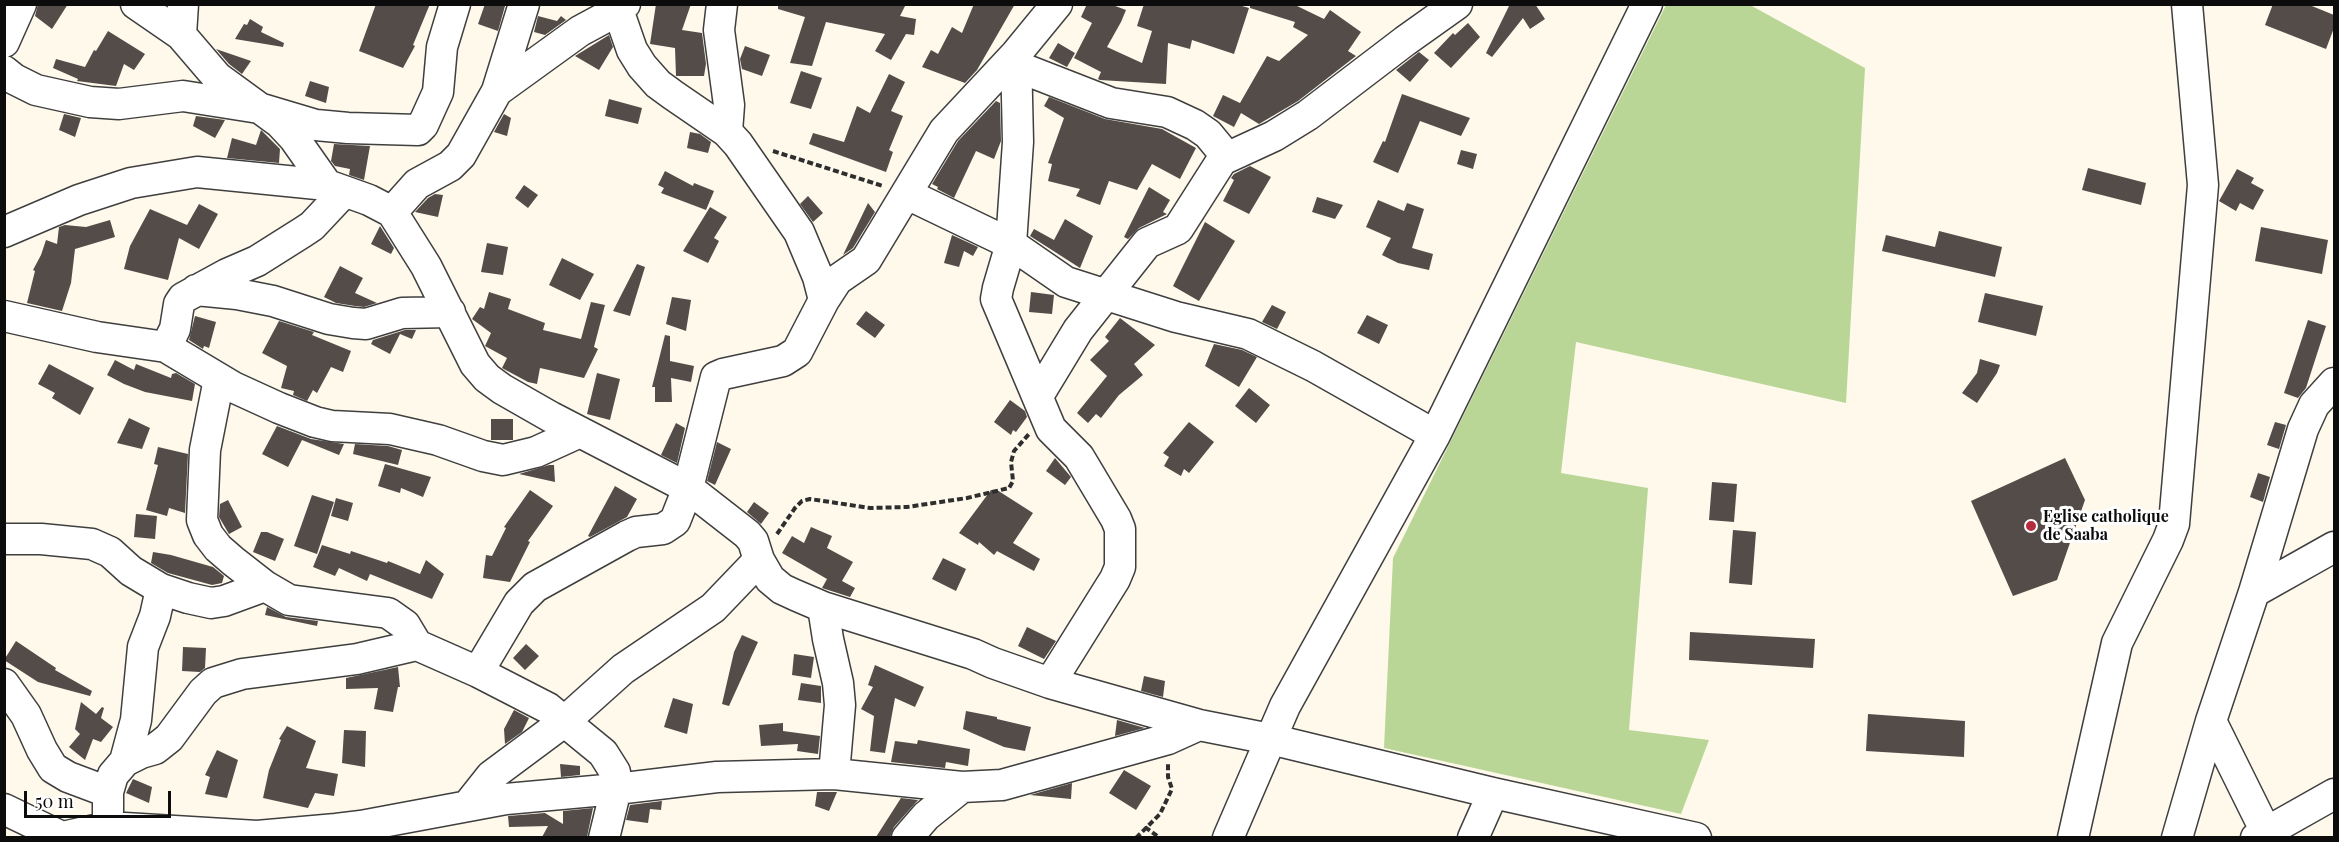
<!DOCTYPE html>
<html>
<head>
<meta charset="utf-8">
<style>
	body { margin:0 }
	#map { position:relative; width:2339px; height:842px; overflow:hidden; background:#fef9eb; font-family:"Playfair Display",serif }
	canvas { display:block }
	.frame { position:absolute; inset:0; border:6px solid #0c0c0c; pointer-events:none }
	.scale { position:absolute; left:24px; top:791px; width:147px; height:27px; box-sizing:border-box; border:3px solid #0c0c0c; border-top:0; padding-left:8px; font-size:18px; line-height:21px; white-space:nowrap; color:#0c0c0c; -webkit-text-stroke:4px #fff; paint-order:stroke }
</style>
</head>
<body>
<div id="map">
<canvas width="2339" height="842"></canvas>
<div class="frame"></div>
<div class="scale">50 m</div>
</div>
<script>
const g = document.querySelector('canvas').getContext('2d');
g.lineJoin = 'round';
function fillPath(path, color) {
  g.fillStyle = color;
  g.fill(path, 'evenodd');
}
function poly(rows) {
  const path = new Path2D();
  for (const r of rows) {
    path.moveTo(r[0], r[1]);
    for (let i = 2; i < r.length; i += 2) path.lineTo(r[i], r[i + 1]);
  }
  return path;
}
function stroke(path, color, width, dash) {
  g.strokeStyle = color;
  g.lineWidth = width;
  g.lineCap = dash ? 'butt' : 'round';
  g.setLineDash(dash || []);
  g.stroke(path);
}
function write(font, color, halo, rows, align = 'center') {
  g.font = font + ' "Playfair Display",serif';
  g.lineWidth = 6;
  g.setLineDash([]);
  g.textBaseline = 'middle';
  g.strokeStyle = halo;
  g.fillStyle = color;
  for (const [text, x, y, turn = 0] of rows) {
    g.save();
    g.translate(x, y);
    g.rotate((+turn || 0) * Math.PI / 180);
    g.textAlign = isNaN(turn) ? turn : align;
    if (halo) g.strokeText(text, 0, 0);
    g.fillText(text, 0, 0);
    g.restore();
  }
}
fillPath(poly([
	[1666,5,1750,5,1865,68,1846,403,1576,342,1561,473,1648,488,1629,730,1709,740,1681,814,1384,748,1393,558]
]), '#b9d697');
fillPath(poly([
	[38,4,68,4,52,29,35,16],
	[376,4,430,4,413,45,415,46,403,68,359,51],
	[485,4,505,6,498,31,478,24],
	[656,4,691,4,682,30,702,33,706,64,704,76,676,76,675,48,650,44],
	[778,4,906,4,900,16,916,19,914,35,906,34,891,60,875,51,885,34,826,22,812,66,790,63,805,17,778,9],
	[974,4,1015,4,977,70,965,83,922,67,931,50,938,54,952,27,962,33],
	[1087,4,1110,4,1126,10,1121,22,1107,47,1142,63,1152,31,1137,26,1144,4,1235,4,1249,8,1234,54,1192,40,1190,49,1168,43,1166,84,1100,80,1098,79,1101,72,1074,58,1092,23,1081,17],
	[1250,4,1295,5,1324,19,1330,10,1361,32,1348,51,1356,56,1298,101,1259,124,1241,113,1234,127,1213,116,1223,95,1240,103,1267,56,1279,61,1308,35,1293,27,1295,22,1250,8],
	[1510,4,1535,4,1545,19,1530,29,1523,18,1492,57,1486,53],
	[2273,4,2307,4,2334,15,2334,28,2326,49,2265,25],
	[538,16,557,21,561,16,566,20,545,35,534,32],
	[250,19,263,27,261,32,284,43,283,47,235,39,244,24,247,25],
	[1468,23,1480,37,1451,68,1434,53,1453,33,1455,35],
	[108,31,145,54,134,70,124,64,116,86,77,81,78,79,53,68,56,59,85,67,94,50,96,51],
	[609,35,613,47,599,70,575,56],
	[1058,43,1075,53,1067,67,1049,58],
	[745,46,770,55,762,76,742,69,740,59],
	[216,49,251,61,242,74,229,64],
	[1419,52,1429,60,1410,82,1396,70],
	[801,71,822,78,811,109,790,103],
	[889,74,905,82,891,111,903,116,889,150,893,152,886,172,809,144,813,133,844,142,857,106,870,113],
	[310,81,329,87,326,103,305,96],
	[1402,94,1470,118,1461,136,1420,121,1398,173,1373,162,1383,141,1385,142],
	[1049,97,1105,119,1162,129,1196,148,1180,179,1152,164,1137,190,1109,181,1100,205,1076,196,1080,189,1048,181,1052,164,1048,163,1064,118,1044,106],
	[609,99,642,108,638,124,605,116],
	[996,101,1000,103,1001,141,994,159,976,151,954,198,937,189,938,187,932,184,958,141],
	[64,114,81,118,75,137,59,130],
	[504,114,511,118,507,136,494,132],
	[196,116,225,120,215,138,193,126],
	[261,130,280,149,279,163,227,158,232,138,256,145],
	[690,132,700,134,711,142,708,153,687,148],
	[334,144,370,146,364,180,349,175,350,169,335,166,331,161],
	[1461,150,1477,154,1473,169,1457,164],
	[1250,166,1271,177,1249,214,1223,201,1234,180,1231,178,1234,174],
	[2088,168,2146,183,2141,205,2082,190],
	[2237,169,2254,178,2251,183,2264,190,2253,210,2240,203,2236,211,2219,201],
	[665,171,693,186,694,183,714,191,706,210,661,193,664,188,658,185],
	[524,185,538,195,528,208,515,198],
	[1149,187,1170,200,1163,212,1167,214,1139,228,1128,239,1124,237],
	[435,194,443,195,438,217,415,212,428,198],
	[808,196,823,213,813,222,800,204],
	[1317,197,1343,205,1335,219,1312,212],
	[1378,200,1404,211,1407,203,1424,209,1412,248,1433,254,1429,270,1398,263,1382,255,1391,238,1366,227],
	[868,203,875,212,853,248,843,255],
	[199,204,218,214,199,249,179,238,168,280,124,269,130,246,150,209,187,225],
	[710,207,727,217,714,238,719,241,708,263,683,251],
	[1065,219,1093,236,1080,268,1030,236,1034,229,1054,240],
	[110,220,115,237,75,249,71,283,62,311,27,303,35,271,33,270,41,255,46,240,57,244,59,227,65,225,86,227],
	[1205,222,1235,241,1199,301,1173,286],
	[380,226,394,248,391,254,371,244],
	[2261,227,2328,240,2322,274,2255,261],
	[1939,231,2002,247,1995,277,1882,251,1886,235,1935,247],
	[952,235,978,247,973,256,964,251,959,267,944,263],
	[487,243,508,247,503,275,481,272],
	[562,258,594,274,580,300,549,285],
	[637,264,645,267,630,316,613,311],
	[340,266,363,278,355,293,377,303,364,307,355,306,336,303,324,297],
	[489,292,511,299,508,309,545,323,543,330,581,339,591,302,605,305,594,347,598,349,584,378,540,368,537,384,528,382,502,368,507,358,485,346,491,333,472,319,480,307,484,309],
	[1031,292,1054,295,1052,314,1029,312],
	[1985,293,2043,306,2036,336,1978,322],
	[672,297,691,300,686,331,666,324],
	[1272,305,1286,312,1277,329,1262,322],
	[866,311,885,325,875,338,856,324],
	[1367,315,1388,325,1379,344,1357,333],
	[195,316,216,322,209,348,204,346,203,349,189,340],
	[1120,318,1155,345,1134,364,1143,375,1119,395,1101,418,1096,414,1088,423,1077,413,1107,376,1090,360,1109,341,1105,337],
	[2308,320,2326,326,2306,388,2298,398,2284,393],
	[279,321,314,332,312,335,351,351,343,372,331,367,317,393,313,390,307,401,293,395,294,391,281,388,287,366,262,353],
	[405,330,416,330,412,339,400,334,390,354,371,344,373,340],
	[665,335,670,336,670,361,694,366,691,382,671,378,672,402,655,402,655,387,652,387],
	[1214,344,1242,350,1257,357,1239,387,1205,366],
	[1980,359,2000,365,1997,373,1977,403,1962,393,1977,373],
	[115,360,134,370,136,364,171,378,172,374,176,373,195,384,192,401,145,392,124,384,107,375],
	[49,364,94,388,80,415,52,398,55,393,38,384],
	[597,373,620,379,610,420,587,414],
	[1249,388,1270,405,1256,423,1235,406],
	[1010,400,1025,411,1027,417,1016,432,1013,430,1011,435,994,422],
	[129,418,150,428,142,449,117,443],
	[491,419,513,419,513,440,491,440],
	[1189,422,1214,442,1189,473,1184,469,1181,476,1164,466,1169,457,1163,453],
	[2275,422,2286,425,2279,449,2267,445],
	[676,423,685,428,677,463,661,455],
	[277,426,311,439,344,444,339,455,302,440,288,467,262,454],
	[717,442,731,449,715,485,707,481],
	[355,444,388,446,402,450,398,465,353,454],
	[158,447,188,454,185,513,169,508,167,516,146,510,158,465,154,464],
	[1055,458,1071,477,1065,485,1046,471],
	[2065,458,2085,500,2057,580,2013,596,1971,501],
	[385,464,431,477,423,497,401,488,400,493,378,486],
	[549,465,554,465,555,482,519,474],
	[2258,473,2270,477,2263,502,2250,497],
	[1712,482,1737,484,1734,522,1709,520],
	[615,486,637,499,627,517,590,537,588,536],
	[530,490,553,506,528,541,530,542,510,582,483,578,486,555,492,556,506,528,504,527],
	[991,490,997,490,1033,513,1013,543,1040,559,1034,571,997,551,994,555,979,542,978,545,959,533],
	[312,495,334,502,317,554,294,546],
	[336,498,353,503,348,521,331,516],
	[228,500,242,527,229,534,219,517,220,504],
	[754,502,769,513,761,524,747,512],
	[136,514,157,516,155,539,134,537],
	[811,527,832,536,827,548,853,562,842,581,855,588,850,597,822,588,827,579,782,553,792,536,804,543],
	[1733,530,1756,532,1752,585,1729,583],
	[261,532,267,532,284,539,275,561,253,552],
	[322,545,350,554,351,551,387,563,388,561,420,574,426,560,444,574,432,599,370,574,367,581,339,568,335,576,313,567],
	[153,552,171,555,213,567,224,576,222,583,212,585,168,573,151,563],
	[943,558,966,569,956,591,932,579],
	[267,607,286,617,318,621,317,626,265,615],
	[1027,627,1056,641,1044,659,1018,646],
	[1690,632,1815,639,1813,668,1689,660],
	[742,635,758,642,729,706,722,704,734,652],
	[16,641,56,668,55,670,92,691,90,696,38,682,4,660],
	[526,644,539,656,525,670,513,658],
	[183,647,206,648,205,668,200,672,182,671],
	[794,654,814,657,811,678,792,675],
	[875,665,924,687,915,707,895,698,885,753,870,751,874,716,861,709,873,687,868,685],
	[398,667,400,687,398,687,393,712,374,709,378,688,346,689,346,678],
	[1144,676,1165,681,1163,697,1141,691],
	[801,683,821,686,821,703,798,700],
	[673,698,693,704,687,734,664,727],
	[81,702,96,714,102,707,104,708,101,718,113,727,101,742,93,739,85,760,69,747,80,734,75,729],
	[514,710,529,718,522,732,505,744,504,729],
	[966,711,997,717,997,719,1031,727,1025,751,1004,747,963,729],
	[1868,714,1965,721,1964,757,1866,751],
	[1117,720,1145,728,1115,736],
	[783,723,783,731,820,736,818,754,797,751,798,744,761,746,759,725],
	[287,726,316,741,306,768,338,774,334,796,315,793,308,808,263,798,269,770,281,740,279,739],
	[344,730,366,731,365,767,342,763],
	[918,740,970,749,968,766,946,762,945,768,891,762,895,741,917,744],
	[217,750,238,760,227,798,205,794,210,777,205,775],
	[560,764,580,766,580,775,561,777],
	[1124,770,1151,786,1136,810,1109,793],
	[133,779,152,787,149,803,126,793],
	[1072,783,1071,799,1030,795],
	[817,792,837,792,829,811,815,806],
	[901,798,918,800,894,827,890,837,876,837],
	[662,801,661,810,650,809,648,823,626,820,630,805],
	[593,808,587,837,542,837,548,826,509,827,508,816,545,813,563,824,563,811]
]), '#544c49');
const minor = poly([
	[136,4,181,35,217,77,280,123,294,138,327,185],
	[616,4,632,50,642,66,658,84,673,95,727,132],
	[722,4,719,30,729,105,727,132,738,144,799,232,818,277,824,300],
	[181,35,183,4],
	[4,42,21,4],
	[1016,54,1018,142,1011,244,998,288,996,299,1051,429,1079,457,1116,519,1120,529,1120,567,1115,579,1050,683],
	[1016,66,1111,103,1167,112,1195,125,1208,134,1227,157],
	[4,71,14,79,36,90,90,102,119,104,183,96,259,108,316,125,348,128,418,130,423,125,438,92,442,47,455,4],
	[497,91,524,4],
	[907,194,1011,244,1066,282,1176,317,1248,334,1313,366,1435,435],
	[392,212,417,184,450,166,461,155,497,91,580,31,617,11,625,4],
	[4,232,79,200,131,183,197,172,327,185,369,200,392,212,426,266,475,364,487,378,502,389,551,417,688,488,747,534,753,541,759,560,770,579,782,589,795,595,823,607,973,654,993,663,1050,683,1199,725,1270,739,1493,793,1696,838],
	[196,290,237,294,273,301,329,319,353,323,366,324,402,313,450,312],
	[4,316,97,337,166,347,233,387,279,408,315,422,332,426,390,429,438,440,483,456,503,460,536,452,580,432],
	[166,347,175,329,179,304,183,298,227,274,257,261,303,232,312,226,344,192],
	[219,379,205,450,202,520,208,535,218,548,233,561,265,586,289,600,388,613,405,625,417,645],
	[1038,396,1078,330,1147,243,1178,229,1222,160,1274,136,1308,115,1405,41,1457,4],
	[4,539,41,539,92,544,110,552,131,571,161,589,188,598,211,603,224,601,265,586],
	[2254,592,2334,547],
	[823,607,828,639,838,683,840,705,834,774],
	[478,672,519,603,535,587,627,536,636,532,663,529,675,521,688,488,716,377,723,374,783,361,797,352,824,300,837,280,866,260,944,131,1016,54,1057,4],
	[4,684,26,715,42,750,53,768,68,777,108,792],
	[2211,721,2266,832],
	[125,761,136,720,143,647,155,616,161,589],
	[468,805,491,776,565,721,623,669,713,608,759,560],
	[4,809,60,836],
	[108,827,108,792,113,775,125,761,141,753,155,749,169,738,203,692,213,683,242,674,357,659,417,645,478,672,548,708,603,753,615,772,616,789,604,838],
	[58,838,108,827,257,836,336,829,361,826,506,799,616,789,717,777,834,774,962,787,1002,785,1168,739,1199,725],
	[907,838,926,816,962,787],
	[1228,838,1285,706,1435,435,1647,4],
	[1473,838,1493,793],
	[2073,838,2117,643,2168,540,2174,524,2203,185,2187,4],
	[2177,838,2211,721,2254,592,2303,429,2314,405,2334,383],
	[2256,838,2334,794]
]);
stroke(minor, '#3f3f3f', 33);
stroke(poly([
	[773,151,883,186],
	[777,534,795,508,802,501,810,499,870,508,907,507,967,498,1009,488,1013,481,1011,462,1014,451,1029,434],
	[1145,827,1160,838],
	[1136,838,1160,814,1172,789,1168,777,1168,762]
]), '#2e2e2e', 4, [6, 3]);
stroke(minor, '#fff', 30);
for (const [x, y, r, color] of [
	[2031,526,6,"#b42c3e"]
]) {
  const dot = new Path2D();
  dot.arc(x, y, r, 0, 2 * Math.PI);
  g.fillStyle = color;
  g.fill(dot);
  stroke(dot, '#fff', 2);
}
write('bold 16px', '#0c0c0c', '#fff', [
	["Eglise catholique",2043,517],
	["de Saaba",2043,535]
], 'left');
</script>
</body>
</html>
